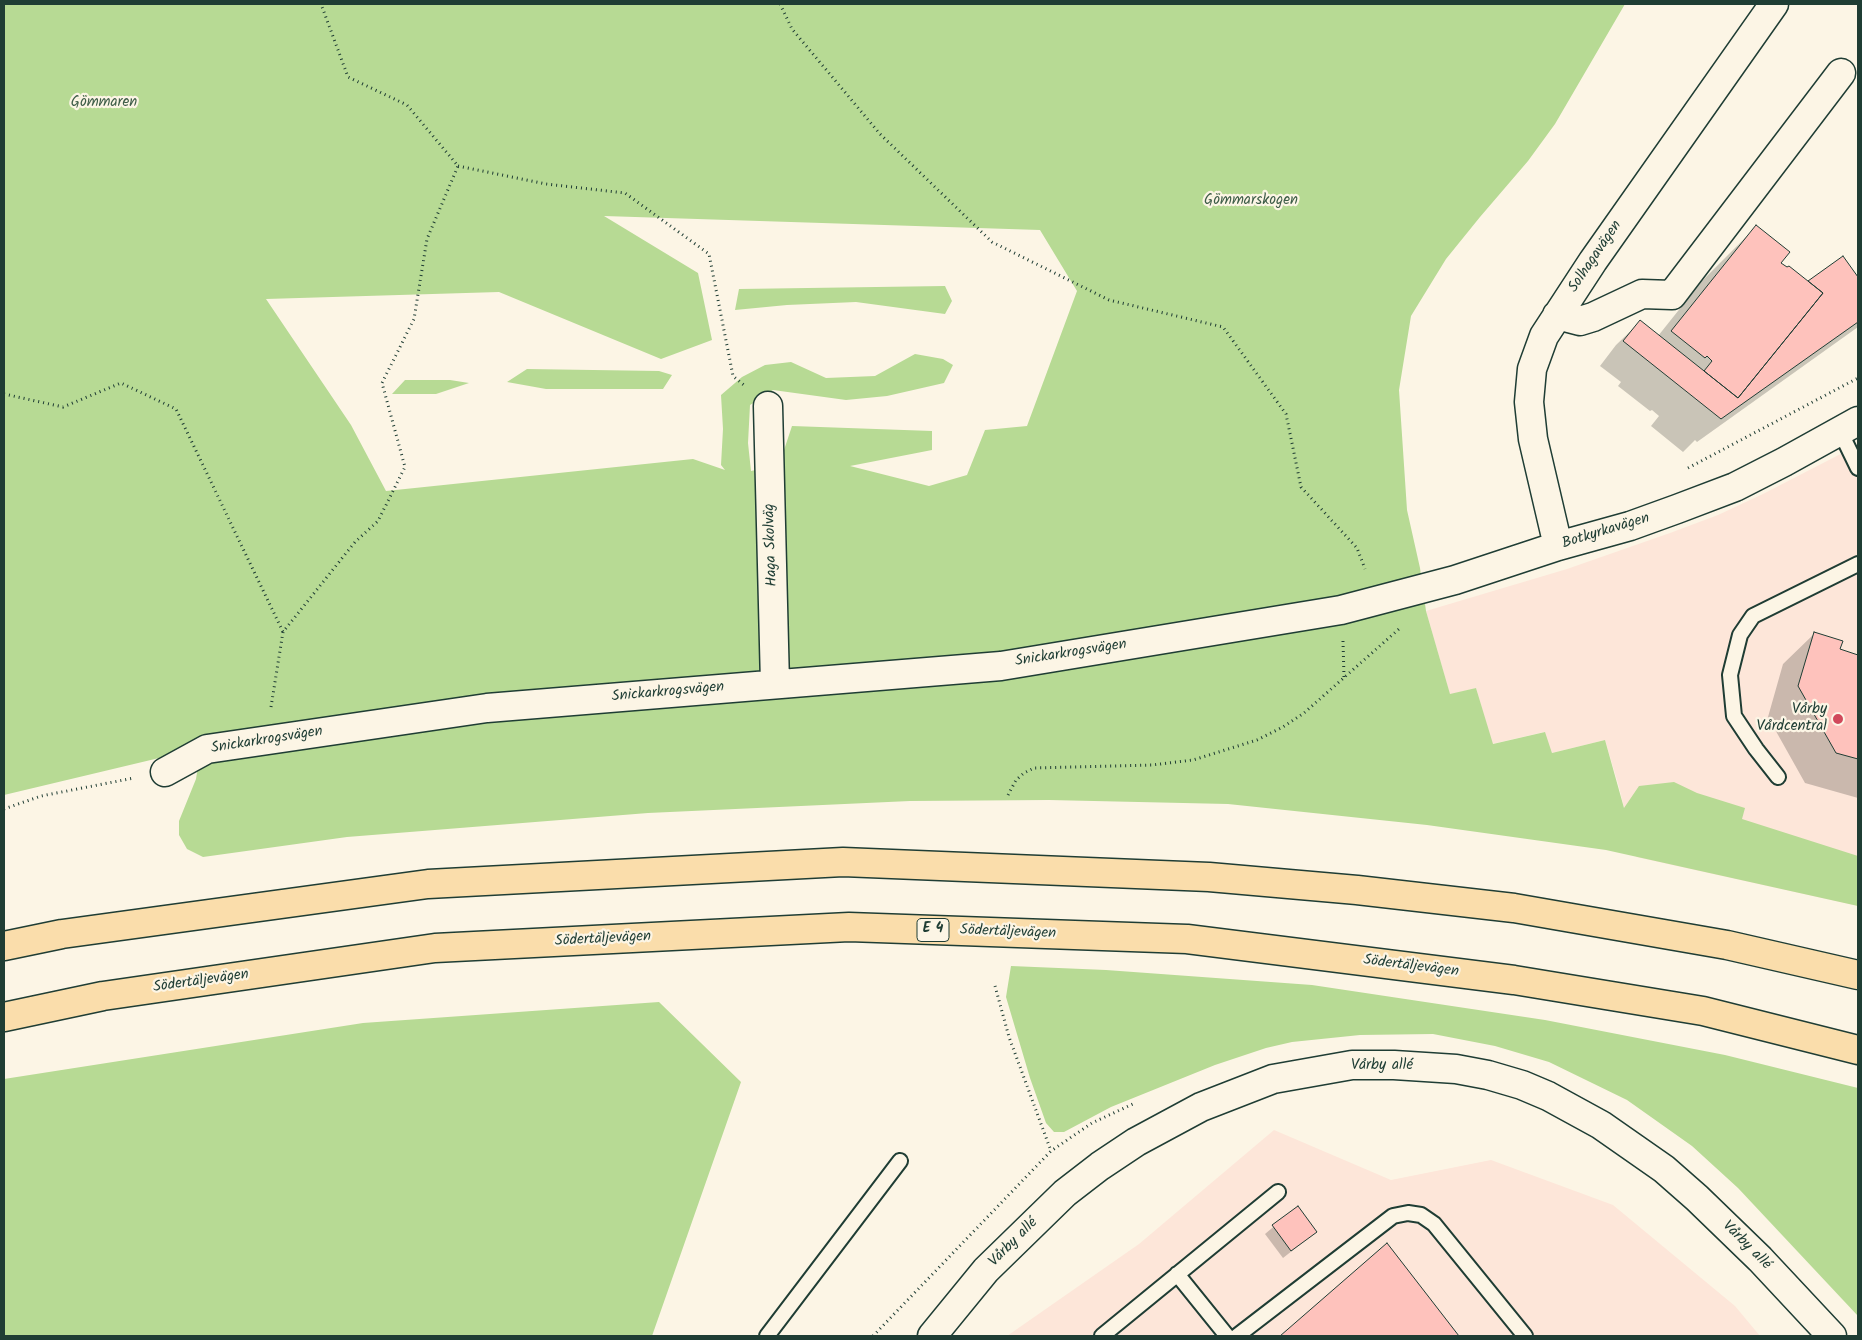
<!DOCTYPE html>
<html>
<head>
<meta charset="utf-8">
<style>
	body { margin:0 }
	#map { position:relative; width:1862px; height:1340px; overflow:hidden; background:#fcf5e5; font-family:Kalam,sans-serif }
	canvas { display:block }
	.frame { position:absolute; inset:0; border:5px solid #1f3d34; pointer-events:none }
</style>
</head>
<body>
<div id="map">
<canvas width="1862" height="1340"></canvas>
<div class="frame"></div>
</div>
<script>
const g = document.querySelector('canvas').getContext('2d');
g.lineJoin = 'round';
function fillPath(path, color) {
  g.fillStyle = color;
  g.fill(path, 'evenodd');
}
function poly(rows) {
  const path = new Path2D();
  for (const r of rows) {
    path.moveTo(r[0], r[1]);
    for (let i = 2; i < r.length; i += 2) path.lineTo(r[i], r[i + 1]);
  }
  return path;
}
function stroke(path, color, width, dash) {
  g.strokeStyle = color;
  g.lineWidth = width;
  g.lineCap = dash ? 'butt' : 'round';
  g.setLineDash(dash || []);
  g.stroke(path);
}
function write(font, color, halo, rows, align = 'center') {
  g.font = font + ' Kalam,sans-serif';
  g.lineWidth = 4.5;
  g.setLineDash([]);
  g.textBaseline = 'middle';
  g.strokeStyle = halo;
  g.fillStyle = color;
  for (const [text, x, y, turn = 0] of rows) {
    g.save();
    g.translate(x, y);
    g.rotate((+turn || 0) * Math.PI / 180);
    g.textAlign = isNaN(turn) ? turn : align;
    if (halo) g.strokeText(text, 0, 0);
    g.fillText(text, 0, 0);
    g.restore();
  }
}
fillPath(poly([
	[1858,445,1858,906,1636,857,1619,787,1605,740,1552,753,1544,732,1492,744,1476,688,1450,695,1426,611,1567,569,1670,533,1718,515,1763,494],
	[1274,1130,1391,1180,1491,1160,1613,1205,1735,1306,1760,1336,1007,1336,1139,1244]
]), '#fde6d9');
fillPath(poly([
	[4,4,1625,4,1555,124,1528,161,1480,217,1446,259,1411,316,1399,390,1407,510,1420,568,1426,611,1450,694,1476,688,1493,744,1545,732,1552,753,1605,740,1624,808,1639,786,1674,782,1697,793,1745,808,1742,819,1858,856,1858,906,1606,850,1427,825,1228,804,1049,800,910,801,648,813,347,837,203,857,187,849,179,835,179,821,196,779,201,748,4,795],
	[604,216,1040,230,1077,291,1027,426,985,430,967,475,929,486,850,466,932,450,932,431,792,426,779,465,751,471,748,443,750,405,773,390,846,400,887,396,944,383,953,365,943,359,915,354,875,376,826,378,791,362,765,365,742,377,721,395,723,429,721,465,725,470,693,459,386,491,351,425,266,299,499,292,661,359,712,340,698,273],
	[945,286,952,301,945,314,856,302,787,305,735,310,739,289],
	[527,369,659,371,672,375,663,389,546,389,507,382],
	[405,380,450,380,469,383,436,394,392,394],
	[1011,966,1106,970,1312,985,1545,1020,1725,1055,1858,1088,1858,1316,1738,1188,1692,1146,1627,1100,1549,1062,1495,1046,1433,1034,1360,1035,1292,1042,1266,1048,1215,1065,1111,1107,1064,1132,1054,1132,1046,1123,1030,1078,1006,997],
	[659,1002,741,1082,652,1336,4,1336,4,1079,363,1023]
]), '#b7da94');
fillPath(poly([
	[1756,227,1780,263,1808,283,1843,258,1858,279,1858,327,1697,442,1695,440,1683,452,1651,426,1659,416,1652,410,1650,411,1618,386,1621,382,1600,366,1616,345,1640,322,1658,336,1702,281],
	[1814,634,1838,649,1858,656,1858,798,1805,783,1768,717,1783,664],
	[1297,1207,1316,1232,1283,1258,1265,1234],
	[1387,1245,1458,1336,1282,1336]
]), '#0003');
const building = poly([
	[1756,225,1790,252,1781,263,1787,267,1789,266,1823,293,1738,398,1704,371,1712,361,1707,356,1705,358,1671,331,1756,225],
	[1843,256,1858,277,1858,322,1721,419,1623,341,1640,320,1738,398,1823,293,1808,281,1843,256],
	[1814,632,1843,641,1840,649,1858,655,1858,759,1836,753,1798,686,1814,632],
	[1298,1206,1317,1232,1291,1251,1272,1225,1298,1206],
	[1387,1243,1459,1336,1280,1336,1387,1243]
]);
fillPath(building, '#fec2bc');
stroke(building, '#1f3d34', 1);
const service = poly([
	[1840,431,1858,468],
	[1778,777,1756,749,1734,716,1730,675,1740,635,1753,616,1858,564],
	[1177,1274,1227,1336],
	[767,1336,900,1161],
	[1102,1336,1278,1192],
	[1237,1336,1393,1216,1408,1213,1421,1215,1434,1224,1525,1336]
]);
const minor = poly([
	[1557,315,1580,321,1593,317,1642,294,1672,295,1841,73],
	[768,406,775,684],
	[1558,546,1533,439,1529,402,1532,369,1544,336,1593,261,1774,4],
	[165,772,207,749,487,708,1001,666,1341,610,1455,580,1558,546,1630,526,1677,509,1735,487,1784,462,1858,421]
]);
const tertiary = poly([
	[932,1336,986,1270,1065,1193,1100,1166,1136,1142,1201,1107,1273,1079,1352,1065,1394,1065,1456,1069,1488,1075,1522,1085,1548,1096,1601,1125,1664,1169,1697,1198,1760,1259,1832,1336]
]);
const motorway = poly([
	[4,946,62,934,428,884,843,862,1209,877,1357,890,1514,908,1727,945,1858,975],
	[4,1017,103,996,435,948,849,927,1187,939,1514,980,1703,1011,1858,1050]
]);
stroke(service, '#1f3d34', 18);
stroke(minor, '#1f3d34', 31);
stroke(tertiary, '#1f3d34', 31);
stroke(motorway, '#1f3d34', 31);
stroke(poly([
	[780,4,792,29,880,134,992,242,1109,300,1223,327,1286,414,1301,487,1357,548,1365,569],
	[458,166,546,184,625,193,709,254,733,376,745,386],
	[4,394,63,407,121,383,176,409,283,632],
	[1688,468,1858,378],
	[1343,641,1344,677],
	[271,707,283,632,355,542,378,521,405,467,382,383,414,319,427,239,458,166,407,105,348,77,321,4],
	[1008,795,1016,780,1024,773,1034,768,1152,765,1193,760,1257,740,1283,727,1304,713,1399,629],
	[4,809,41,796,134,778],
	[995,986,1009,1037,1051,1151],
	[873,1336,1051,1151,1092,1123,1135,1103]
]), '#1f3d34', 3, [1, 4]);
stroke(service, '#fcf5e5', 14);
stroke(minor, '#fcf5e5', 28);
stroke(tertiary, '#fcf5e5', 28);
stroke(motorway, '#faddab', 28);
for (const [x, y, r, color] of [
	[1838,719,6,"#d1495b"]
]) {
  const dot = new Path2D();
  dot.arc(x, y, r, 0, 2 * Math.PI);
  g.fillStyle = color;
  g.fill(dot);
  stroke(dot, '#fcf5e5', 2);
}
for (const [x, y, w] of [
	[933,930,32]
]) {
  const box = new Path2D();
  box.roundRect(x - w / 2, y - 11.5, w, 23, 4);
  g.fillStyle = '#fcf5e5';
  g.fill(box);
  stroke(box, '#1f3d34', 1);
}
write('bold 14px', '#1f3d34', null, [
	["E 4",933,930]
]);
write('15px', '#3d5c47', '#fcf5e5', [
	["Gömmaren",104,103],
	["Gömmarskogen",1251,201]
]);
write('15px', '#1f3d34', '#fcf5e5', [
	["Solhagavägen",1596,257,-56],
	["Botkyrkavägen",1606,532,-17],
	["Haga Skolväg",772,545,-92],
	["Snickarkrogsvägen",1071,654,-9],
	["Snickarkrogsvägen",668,693,-5],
	["Snickarkrogsvägen",267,741,-9],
	["Södertäljevägen",1008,933,2],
	["Södertäljevägen",603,940,-3],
	["Södertäljevägen",1411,967,7],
	["Södertäljevägen",201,982,-8],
	["Vårby allé",1382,1066],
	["Vårby allé",1014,1243,-45],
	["Vårby allé",1746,1246,45]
]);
write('15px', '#1f3d34', '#fcf5e5', [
	["Vårby",1827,710],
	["Vårdcentral",1827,727]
], 'right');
</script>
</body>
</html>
